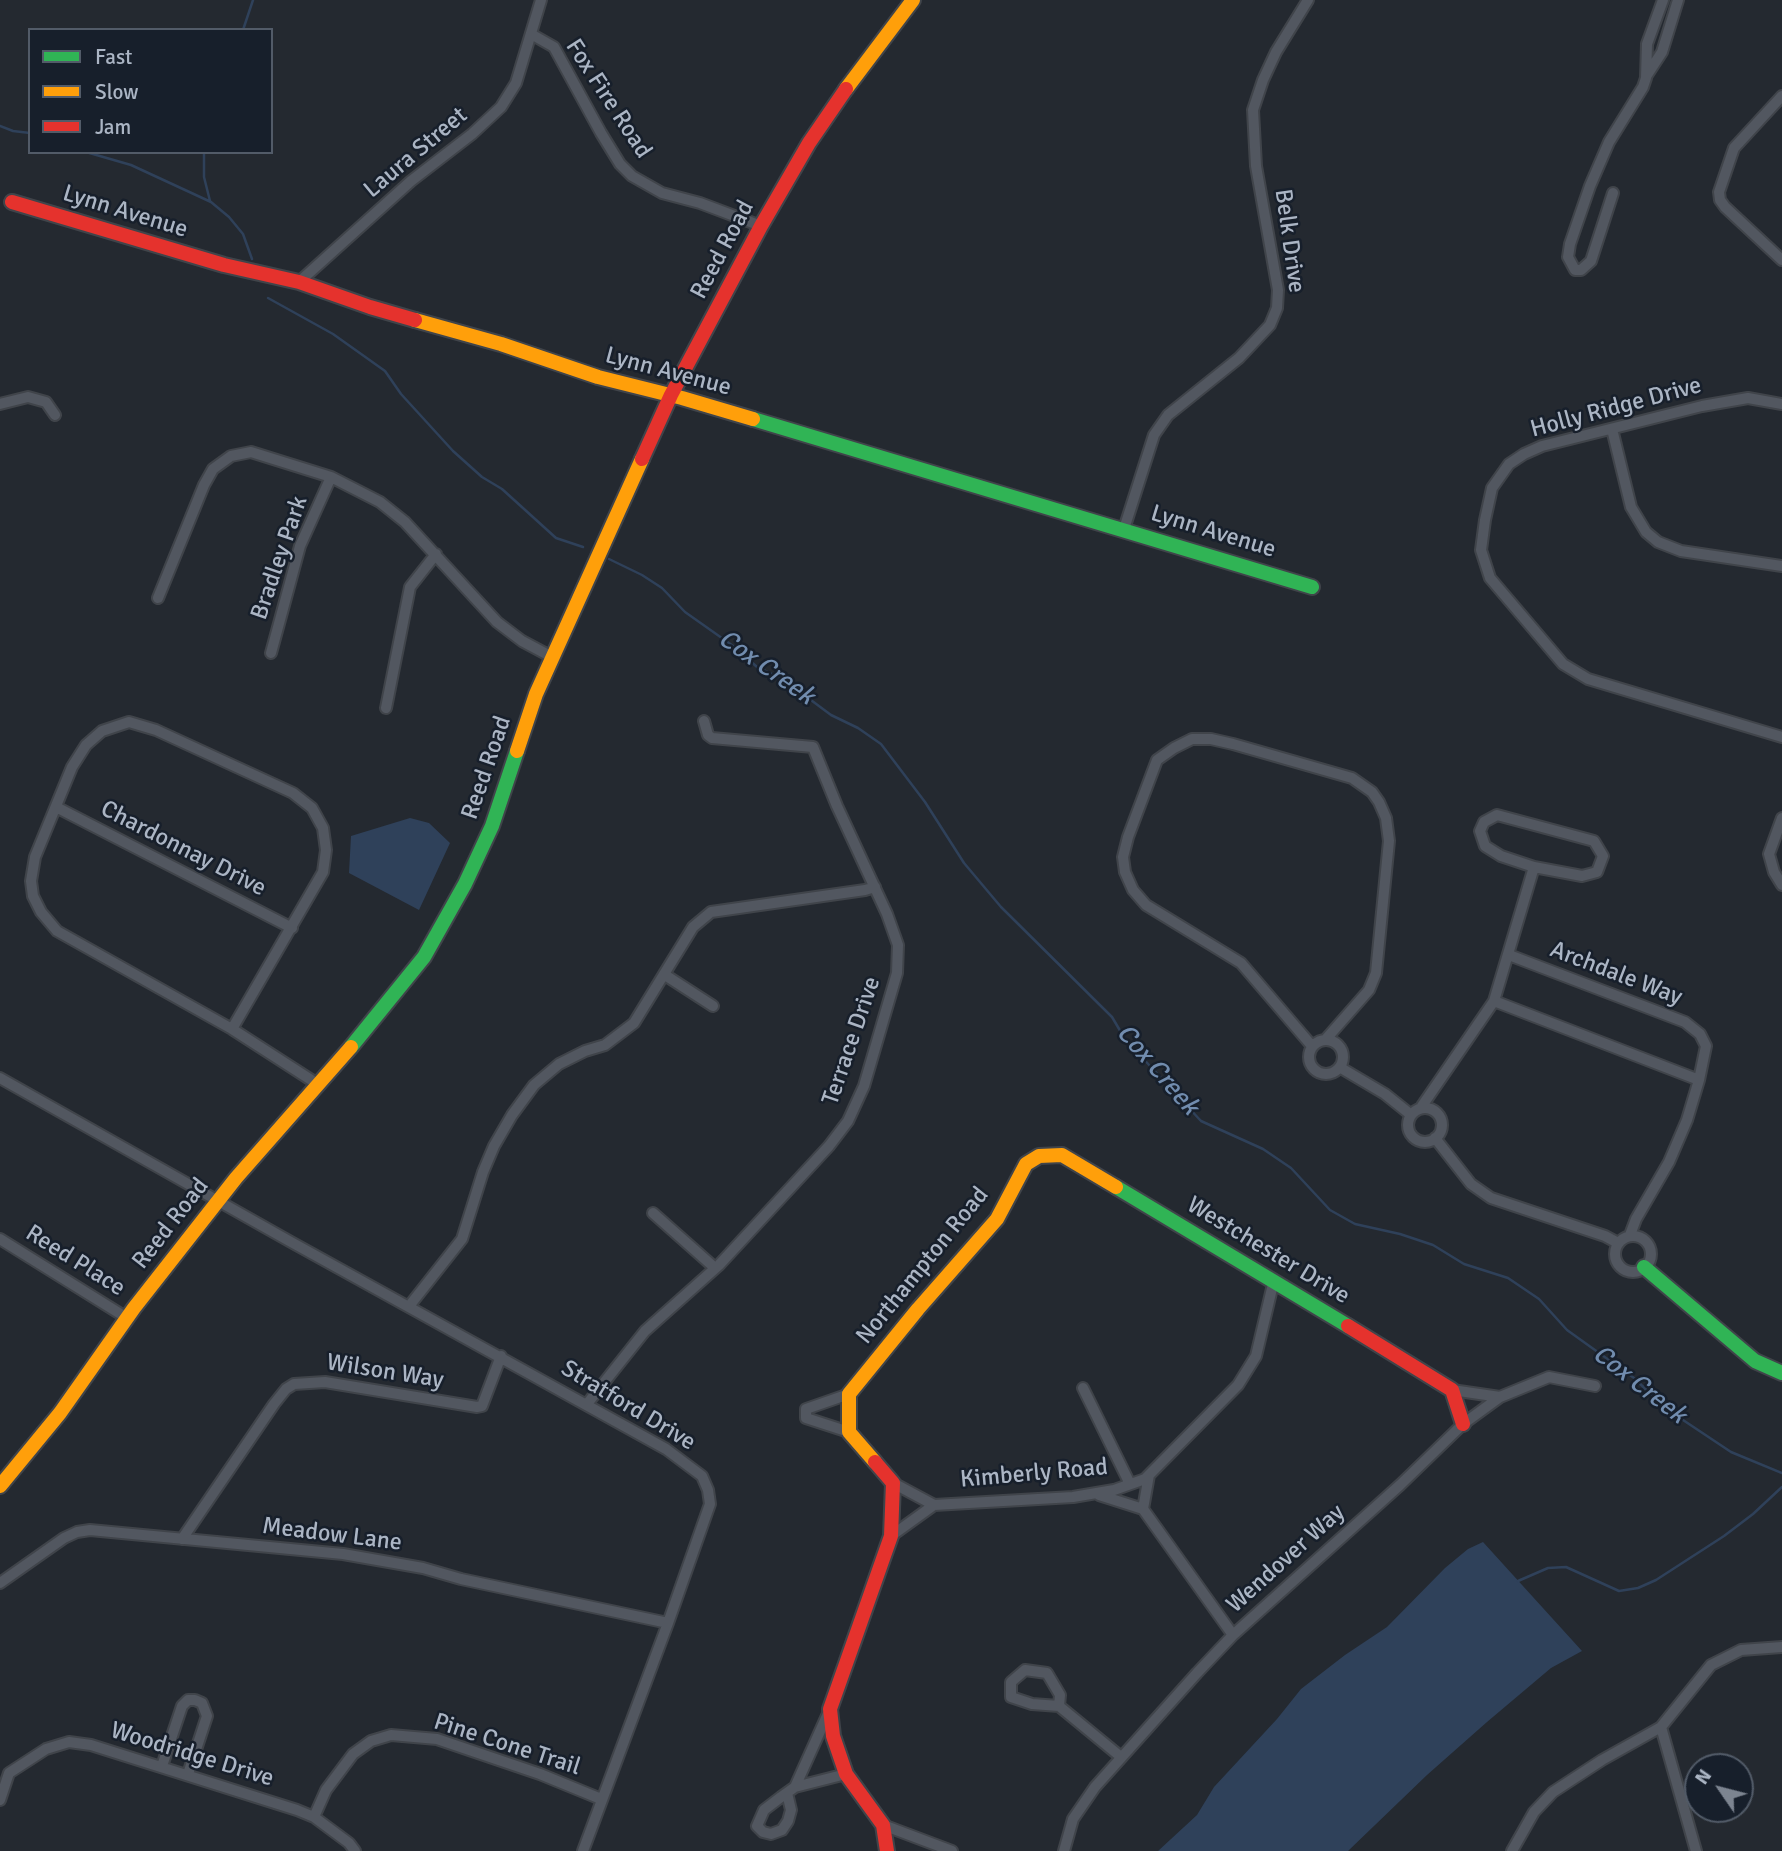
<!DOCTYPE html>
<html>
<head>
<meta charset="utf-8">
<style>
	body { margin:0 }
	#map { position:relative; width:1782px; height:1851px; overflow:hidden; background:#242930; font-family:Signika,sans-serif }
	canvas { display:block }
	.legend { position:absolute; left:28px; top:28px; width:245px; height:126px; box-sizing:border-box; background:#171f2b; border:2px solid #525b68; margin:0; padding:9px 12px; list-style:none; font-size:21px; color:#abb5c4 }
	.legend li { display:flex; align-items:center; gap:14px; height:35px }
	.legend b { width:35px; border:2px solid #525b68 }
	.north { position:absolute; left:1684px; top:1753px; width:70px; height:70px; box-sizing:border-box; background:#171f2b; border:2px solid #525b68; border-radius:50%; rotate:305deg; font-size:19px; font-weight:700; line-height:28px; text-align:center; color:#abb5c4 }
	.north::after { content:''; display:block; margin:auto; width:24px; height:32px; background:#7c8490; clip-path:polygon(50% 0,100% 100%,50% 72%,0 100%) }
</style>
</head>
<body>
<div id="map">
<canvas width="1782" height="1851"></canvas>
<ul class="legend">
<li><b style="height:9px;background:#30b455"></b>Fast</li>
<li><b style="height:9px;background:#ff9f0a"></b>Slow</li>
<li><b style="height:9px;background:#e5322d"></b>Jam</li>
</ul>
<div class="north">N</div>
</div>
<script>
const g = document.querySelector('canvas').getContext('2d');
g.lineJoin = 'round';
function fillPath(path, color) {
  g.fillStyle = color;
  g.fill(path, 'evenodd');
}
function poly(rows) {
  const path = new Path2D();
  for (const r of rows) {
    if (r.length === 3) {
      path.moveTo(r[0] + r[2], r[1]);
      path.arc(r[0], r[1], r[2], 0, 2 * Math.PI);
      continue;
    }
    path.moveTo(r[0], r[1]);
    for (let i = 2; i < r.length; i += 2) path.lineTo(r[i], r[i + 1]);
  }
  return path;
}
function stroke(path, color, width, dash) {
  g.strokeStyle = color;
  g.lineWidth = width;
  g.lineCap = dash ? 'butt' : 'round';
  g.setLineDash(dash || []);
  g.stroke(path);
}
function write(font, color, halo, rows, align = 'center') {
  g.font = font + ' Signika,sans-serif';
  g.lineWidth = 5;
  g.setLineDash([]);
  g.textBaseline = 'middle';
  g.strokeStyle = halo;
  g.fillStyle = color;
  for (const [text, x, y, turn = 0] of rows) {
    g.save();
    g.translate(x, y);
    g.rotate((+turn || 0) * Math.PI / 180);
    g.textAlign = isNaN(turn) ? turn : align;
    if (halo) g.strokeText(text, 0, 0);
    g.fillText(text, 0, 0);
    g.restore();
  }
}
fillPath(poly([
	[410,818,429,823,450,843,419,910,349,873,351,836],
	[1483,1542,1582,1651,1551,1668,1487,1722,1427,1775,1348,1851,1158,1851,1197,1815,1214,1787,1277,1719,1301,1689,1345,1655,1387,1627,1445,1568,1468,1549]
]), '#2f415a');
stroke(poly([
	[243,30,253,0],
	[0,126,13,131,30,133],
	[86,152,131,165,211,202,229,217,243,234,252,259],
	[204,152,204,177,210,201],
	[268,298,333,334,385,371,401,394,453,451,482,477,502,489,556,538,583,547],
	[609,559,642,575,662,588,685,612,736,648,757,667,784,680,831,715,858,728,881,744,925,802,964,863,1001,907,1112,1017,1125,1039,1201,1121,1263,1149,1291,1168,1330,1210,1355,1224,1400,1234,1433,1245,1464,1264,1508,1278,1539,1299,1567,1330,1634,1378,1665,1408,1731,1452,1782,1473],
	[1518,1581,1548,1568,1566,1567,1619,1591,1638,1588,1656,1580,1724,1536,1753,1514,1782,1487]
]), '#2f415a', 2.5);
const street = poly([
	[531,34,554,47,601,133,620,164,632,176,662,193,700,203,761,226],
	[1647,75,1662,52,1678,0],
	[1782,96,1734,148,1719,192,1720,200,1725,207,1782,260],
	[1613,193,1591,261,1581,270,1575,270,1568,257,1570,244,1590,186,1609,142,1643,87,1646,78,1647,44,1663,0],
	[299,282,411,181,472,134,501,107,516,83,541,0],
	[0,404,28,397,46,402,55,415],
	[1782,404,1748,398,1702,406,1542,446,1524,454,1509,464,1492,488,1485,520,1481,550,1490,578,1563,664,1588,679,1782,737],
	[1612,429,1631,507,1646,532,1658,542,1681,551,1782,566],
	[1124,529,1154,435,1168,415,1239,358,1270,325,1277,308,1278,290,1256,166,1253,110,1263,80,1276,52,1308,0],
	[158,598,204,485,213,469,231,456,251,452,331,477,380,502,405,522,497,622,522,641,552,657],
	[271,653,300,546,331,477],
	[386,708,410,587,436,554],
	[56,807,292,928],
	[1782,818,1769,854,1774,872,1782,885],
	[1509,955,1685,1022,1700,1034,1706,1046,1699,1080,1687,1120,1669,1162,1636,1219,1630,1235],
	[665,975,713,1006],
	[1494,1001,1699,1080],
	[232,1029,323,872,326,850,323,828,312,808,293,793,156,730,129,722,102,731,86,745,72,767,35,857,31,881,33,896,41,912,57,931,232,1029,319,1085],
	[1326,1057,17],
	[1312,1046,1241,963,1146,905,1133,890,1125,872,1123,857,1128,837,1157,760,1174,748,1192,739,1211,739,1233,744,1352,778,1372,792,1379,802,1386,818,1389,841,1376,973,1369,990,1326,1039],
	[1341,1068,1385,1094,1410,1114],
	[0,1078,291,1242,666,1449,702,1476,708,1490,710,1504,668,1623,583,1851],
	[1422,1106,1494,1001,1534,867,1582,876,1597,872,1603,856,1594,841,1497,815,1484,822,1480,831,1485,846,1501,856,1534,867],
	[1425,1125,17],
	[1435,1138,1471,1184,1491,1198,1605,1236,1618,1243],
	[653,1213,715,1268],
	[1633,1254,18],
	[0,1239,127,1318],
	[410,1305,462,1239,483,1172,494,1146,512,1115,534,1085,559,1064,585,1051,605,1045,634,1023,693,927,711,912,865,890,875,887],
	[1083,1388,1130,1484],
	[1452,1390,1500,1397],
	[849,1394,806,1409,806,1418,849,1432],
	[587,1404,645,1331,719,1265,829,1146,848,1121,864,1086,897,973,898,945,887,914,837,806,813,747,712,738,708,735,704,721],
	[1149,1475,1143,1509,1233,1635],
	[893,1483,934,1505,1073,1497,1114,1490,1145,1479,1238,1385,1256,1356,1274,1280],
	[1099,1495,1143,1509],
	[891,1536,934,1505],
	[182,1539,274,1404,286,1389,294,1384,325,1382,477,1407,482,1406,501,1356],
	[0,1583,64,1538,77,1532,90,1530,343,1554,423,1568,461,1579,668,1623],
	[1025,1670,1047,1673,1060,1695,1059,1706,1032,1704,1011,1697,1011,1682,1025,1670],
	[1059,1706,1121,1757],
	[830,1709,795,1787,846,1774],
	[1661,1727,1696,1851],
	[162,1766,182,1706,188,1700,195,1700,202,1703,207,1716,188,1774],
	[787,1793,791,1810,788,1821,782,1830,771,1834,763,1832,757,1826,764,1810,781,1797,795,1787],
	[0,1800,9,1773,46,1749,69,1742,91,1745,297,1810,314,1817,349,1843,355,1851],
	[314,1817,326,1790,353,1754,371,1741,391,1735,437,1739,540,1774,601,1799],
	[883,1825,952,1851],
	[1064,1851,1073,1819,1095,1787,1197,1673,1233,1635,1400,1485,1463,1424,1500,1397,1549,1377,1595,1386],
	[1512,1851,1534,1812,1553,1792,1602,1760,1661,1727,1711,1665,1741,1650,1782,1647]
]);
const fast = poly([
	[753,419,1312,587],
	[351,1047,424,957,465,884,492,826,517,751],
	[1116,1187,1348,1326],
	[1644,1267,1755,1361,1782,1373]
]);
const slow = poly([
	[846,89,913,0],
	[415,320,501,344,598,377,682,398,753,419],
	[517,751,536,694,642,459],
	[875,1462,849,1432,849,1394,918,1309,997,1219,1026,1164,1039,1156,1062,1155,1116,1187],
	[0,1486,60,1413,134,1308,236,1178,351,1047]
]);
const jam = poly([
	[12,202,224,265,299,282,370,307,415,320],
	[642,459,671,395,761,226,809,143,846,89],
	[1348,1326,1452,1390,1463,1424],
	[875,1462,893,1483,891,1536,830,1709,833,1736,846,1774,883,1825,887,1851]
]);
stroke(street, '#40444a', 14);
stroke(fast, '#40444a', 18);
stroke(slow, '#40444a', 18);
stroke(jam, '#40444a', 18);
stroke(street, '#525760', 10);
stroke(fast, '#30b455', 14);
stroke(slow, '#ff9f0a', 14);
stroke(jam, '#e5322d', 14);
write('24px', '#abb5c4', '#171f2b', [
	["Fox Fire Road",608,99,57],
	["Laura Street",416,153,-40],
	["Lynn Avenue",125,212,17],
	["Belk Drive",1289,241,82],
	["Reed Road",723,250,-62],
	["Lynn Avenue",668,372,15],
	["Holly Ridge Drive",1616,408,-15],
	["Lynn Avenue",1213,532,17],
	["Bradley Park",280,558,-71],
	["Reed Road",487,768,-71],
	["Chardonnay Drive",183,849,27],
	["Archdale Way",1616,974,21],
	["Terrace Drive",852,1041,-71],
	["Reed Road",171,1224,-52],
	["Westchester Drive",1268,1251,31],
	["Reed Place",75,1261,32],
	["Northampton Road",923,1266,-51],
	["Wilson Way",385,1372,9],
	["Stratford Drive",628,1406,31],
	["Kimberly Road",1034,1474,-5],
	["Meadow Lane",332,1535,7],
	["Wendover Way",1286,1559,-42],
	["Pine Cone Trail",507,1745,18],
	["Woodridge Drive",192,1755,17]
]);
write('italic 26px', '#718cae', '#171f2b', [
	["Cox Creek",766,668,35],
	["Cox Creek",1157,1070,49],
	["Cox Creek",1639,1385,38]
]);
</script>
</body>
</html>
